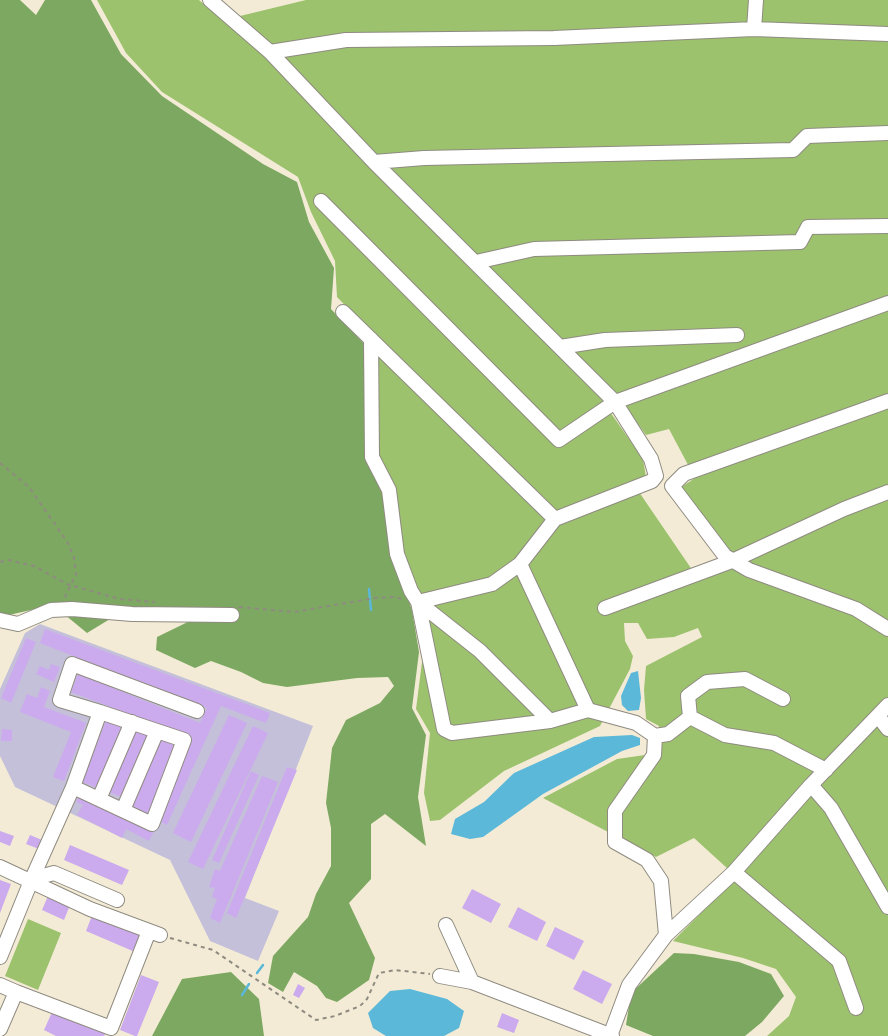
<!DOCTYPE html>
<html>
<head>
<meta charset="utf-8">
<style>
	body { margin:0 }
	canvas { display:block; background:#f3ebd6 }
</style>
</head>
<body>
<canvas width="888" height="1036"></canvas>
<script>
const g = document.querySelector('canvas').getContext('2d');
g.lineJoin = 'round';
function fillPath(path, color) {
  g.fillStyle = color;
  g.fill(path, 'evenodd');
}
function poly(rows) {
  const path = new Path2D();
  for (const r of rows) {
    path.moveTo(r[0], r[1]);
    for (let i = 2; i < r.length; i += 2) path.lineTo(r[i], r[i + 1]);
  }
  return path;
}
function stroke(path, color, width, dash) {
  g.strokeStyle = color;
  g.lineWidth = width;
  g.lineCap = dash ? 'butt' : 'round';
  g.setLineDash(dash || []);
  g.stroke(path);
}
fillPath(poly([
	[40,624,313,726,245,898,279,911,258,961,210,941,170,860,15,787,0,756,0,689,25,633]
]), '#c5c0da');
fillPath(poly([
	[97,0,199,0,263,54,601,399,643,459,646,477,560,510,516,559,488,581,418,597,400,553,375,456,374,335,337,297,335,261,311,212,298,177,162,92,126,53],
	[306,0,888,0,888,621,751,566,728,553,680,488,695,478,669,429,646,435,618,397,478,255,373,155,285,60,240,16],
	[639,492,697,577,733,565,858,616,888,635,888,698,728,869,694,838,656,857,543,798,617,759,659,753,659,726,646,719,644,690,646,666,702,637,698,628,674,637,647,639,638,623,624,623,625,641,633,656,630,669,600,726,504,771,440,820,430,821,424,793,430,733,416,709,422,662,431,647,424,615,433,604,528,563,563,521],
	[888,715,888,1036,767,1036,789,1016,796,997,776,969,743,958,673,941,735,879,811,793],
	[28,919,61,933,38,990,5,976]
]), '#9cc26e');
fillPath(poly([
	[0,0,20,0,36,15,45,0,91,0,121,54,162,96,263,164,297,182,309,222,334,268,331,309,368,348,368,461,387,493,393,554,412,610,419,652,412,708,426,735,418,797,426,846,385,814,371,824,371,879,349,903,375,958,369,980,337,1002,326,998,317,986,294,972,283,992,268,983,273,956,308,917,316,894,331,866,331,828,326,803,332,748,346,720,380,703,394,686,388,677,357,678,287,687,263,683,241,672,211,661,195,668,156,650,157,637,196,618,180,607,128,608,87,633,53,605,0,617],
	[674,953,694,954,739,962,771,974,784,996,762,1022,745,1036,653,1036,626,1025,631,993],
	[231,972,259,999,264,1036,152,1036,182,979]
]), '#7da861');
fillPath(poly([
	[638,671,641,698,639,710,628,711,622,705,621,696,631,673],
	[632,735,640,738,640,745,622,751,543,794,483,837,470,839,451,834,455,819,484,802,514,773,594,737],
	[410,989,447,999,464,1011,459,1028,444,1036,386,1036,373,1028,368,1013,390,991]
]), '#5bb8d9');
stroke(poly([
	[369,589,371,610],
	[257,973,263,965],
	[242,995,249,984]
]), '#5bb8d9', 2.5);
fillPath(poly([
	[45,629,270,713,266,723,221,706,167,825,157,820,193,738,71,692,78,674,200,723,207,708,40,643],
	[26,638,36,642,11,703,1,698],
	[51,664,60,667,54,682,36,674,40,666,49,670],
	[41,687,50,691,44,707,86,723,64,781,53,777,71,732,20,712,27,694,37,698],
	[229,715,247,723,191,842,173,833],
	[107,718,124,725,98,788,82,782],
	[253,726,268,733,203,869,188,862],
	[135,728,152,734,125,798,109,792],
	[2,729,12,730,12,741,1,741],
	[158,738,175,746,147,815,129,807],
	[287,767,297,770,236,918,227,913],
	[251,771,259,775,219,863,212,860],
	[262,776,278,782,220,923,210,918,217,899,212,897,215,888,209,887,215,869,220,871],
	[81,792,154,830,149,841,126,829,122,838,77,815,83,805,76,802],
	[0,831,14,836,10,846,0,842],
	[30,835,42,840,39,849,26,844],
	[70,845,129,870,122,885,64,860],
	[0,880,11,884,0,913],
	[472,889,501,904,491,923,462,908],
	[48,896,70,905,64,920,42,910],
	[518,907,546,922,537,941,508,927],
	[93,913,142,933,135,952,86,931],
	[555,927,584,941,574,960,546,946],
	[583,970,612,984,602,1004,573,989],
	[141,975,159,982,137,1036,135,1036,120,1030],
	[298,984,305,988,299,998,293,995],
	[53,1010,106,1033,104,1036,56,1036,44,1030],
	[502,1013,519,1020,514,1033,497,1027]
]), '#cbaaed');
const minor = poly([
	[210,0,270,52,374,162,615,402,651,459,656,476,652,481,555,519,520,564,492,584,418,602],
	[754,29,756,0],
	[270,52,346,40,554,38,754,29,888,34],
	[374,162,424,158,793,150,807,136,888,133],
	[321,201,559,440,615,402,888,303],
	[476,262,534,249,800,242,808,227,888,226],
	[343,312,555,519],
	[371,339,372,457,389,490,397,554,411,591,418,602,480,651,550,721],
	[560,347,605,340,737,335],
	[888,401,684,474,672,486,725,556,749,570,856,609,888,629],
	[520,564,588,710],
	[418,602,444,729,452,733,550,721,588,710,636,723,655,736,668,734,690,717,725,735,774,743,826,770],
	[605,608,732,561,844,509,888,492],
	[0,620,18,624,51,610,72,609,132,614,232,615],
	[100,712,60,700,72,664,197,711],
	[878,716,888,729],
	[690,717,688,696,707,682,745,679,783,699],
	[655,736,654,755,615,811,615,842,647,860,661,881,666,935],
	[811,785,831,808,888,907],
	[99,799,132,722],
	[123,810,157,731],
	[0,867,90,909,160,935],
	[734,872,839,961,856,1008],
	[32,879,54,873,117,900],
	[446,925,472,982],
	[0,957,31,881,73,787,100,712,184,740,152,824,73,787],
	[440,976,472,982,612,1036],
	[0,985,16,992,0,1029],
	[16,992,111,1028,149,931],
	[610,1036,629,985,666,935,734,872,811,785,888,705]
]);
stroke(minor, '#8f8b80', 16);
stroke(poly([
	[0,463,29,487,68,543,74,558,76,574,64,599],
	[0,562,8,560,34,566,67,584,119,599,155,602],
	[239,607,294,612,375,598,393,597,403,599],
	[170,938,213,950,316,1020,335,1016,360,1006,367,999,379,973,395,970,430,974]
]), '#8f8b80', 2, [4, 4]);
stroke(minor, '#fff', 14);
</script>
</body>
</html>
